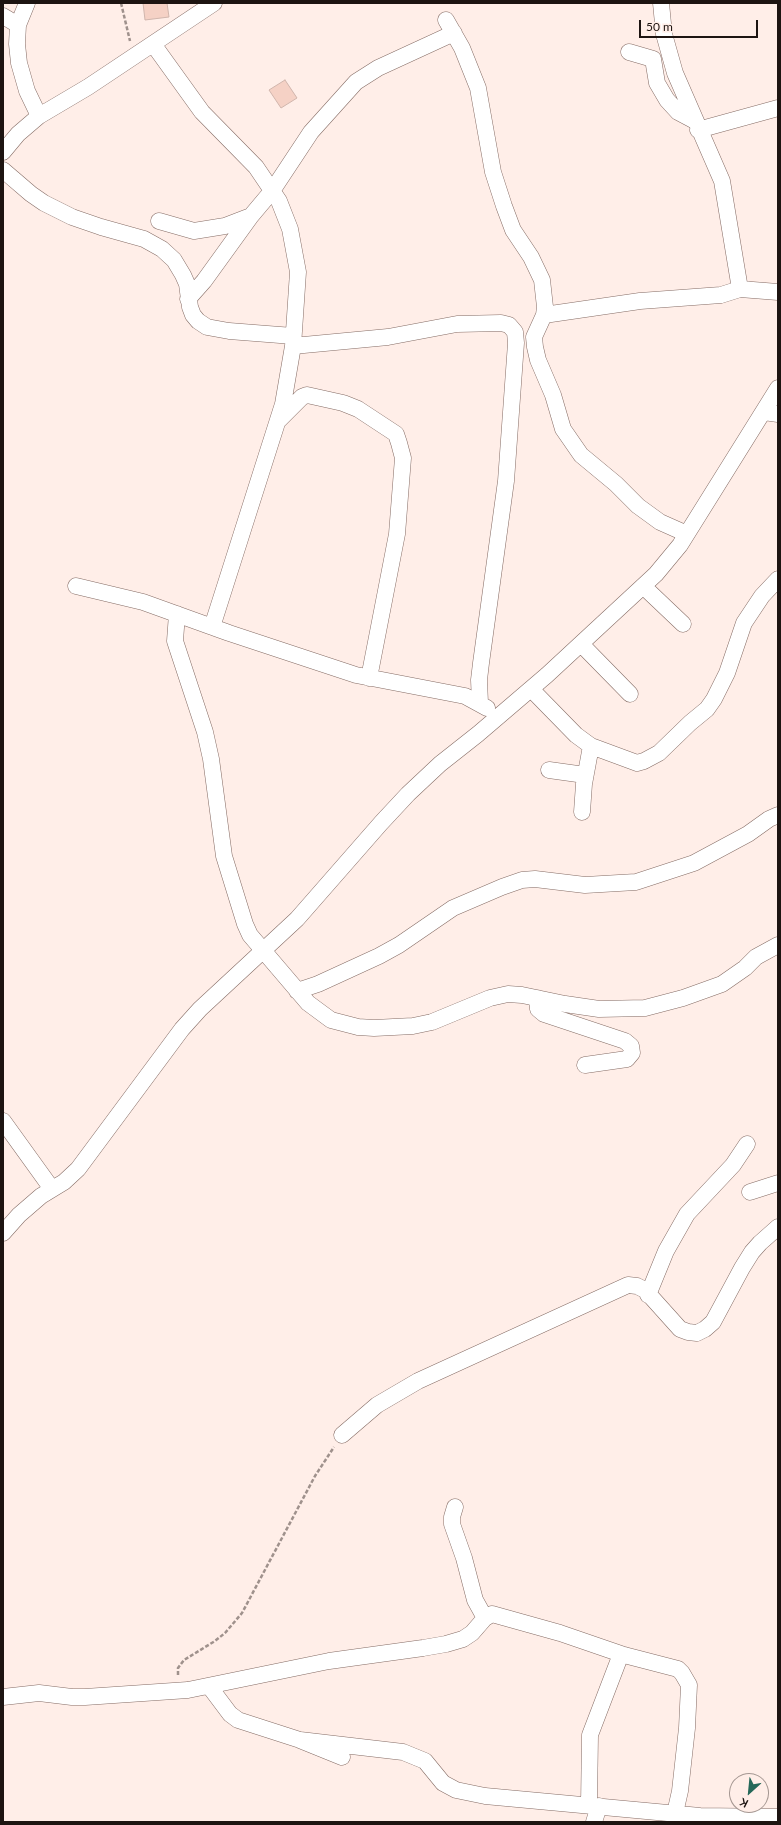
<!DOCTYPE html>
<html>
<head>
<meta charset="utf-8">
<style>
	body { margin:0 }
	#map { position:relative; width:781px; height:1825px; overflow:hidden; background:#ffeee8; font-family:Lato,sans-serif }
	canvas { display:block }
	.frame { position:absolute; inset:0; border:4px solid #1d1411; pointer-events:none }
	.north { position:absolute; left:729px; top:1773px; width:40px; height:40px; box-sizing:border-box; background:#ffeee8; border:1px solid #a59792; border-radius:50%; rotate:207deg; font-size:11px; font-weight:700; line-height:16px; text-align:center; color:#1d1411 }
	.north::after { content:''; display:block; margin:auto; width:14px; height:18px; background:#256859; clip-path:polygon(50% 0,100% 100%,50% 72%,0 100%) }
	.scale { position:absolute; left:639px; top:20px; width:119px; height:18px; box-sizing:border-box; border:2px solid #1d1411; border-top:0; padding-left:5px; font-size:12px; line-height:14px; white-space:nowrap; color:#1d1411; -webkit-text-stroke:3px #ffeee8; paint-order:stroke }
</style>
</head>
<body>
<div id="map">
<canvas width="781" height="1825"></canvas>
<div class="frame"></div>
<div class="north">K</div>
<div class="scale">50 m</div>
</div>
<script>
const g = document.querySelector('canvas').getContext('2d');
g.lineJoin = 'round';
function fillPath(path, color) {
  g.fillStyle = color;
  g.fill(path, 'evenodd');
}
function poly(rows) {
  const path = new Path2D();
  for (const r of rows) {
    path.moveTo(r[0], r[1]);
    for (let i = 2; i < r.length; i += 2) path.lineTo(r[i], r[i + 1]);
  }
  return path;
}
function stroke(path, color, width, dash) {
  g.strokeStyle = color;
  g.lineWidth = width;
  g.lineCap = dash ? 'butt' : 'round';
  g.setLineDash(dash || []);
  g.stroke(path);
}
const building = poly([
	[143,3,167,3,169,17,145,20,143,3],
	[285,80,297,98,281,108,269,90,285,80]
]);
fillPath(building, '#f5d1c5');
stroke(building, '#d0b5ac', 1);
const minor = poly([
	[661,3,664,34,675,73,722,181,740,289],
	[3,16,18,25,17,44,19,63,27,91,39,116],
	[446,20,462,48,478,88,493,172,504,206,513,230,531,257,542,280,545,307,544,315,534,337,535,347,538,360,553,395,563,429,581,455,616,484,638,506,660,522,687,534],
	[18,25,27,3],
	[153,44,202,112,256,167,279,201,290,229,298,272,293,346,283,404,212,627],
	[629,52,653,59,657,83,667,100,678,112,695,121],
	[698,130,778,108],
	[3,152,18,134,39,116,88,87,214,3],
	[3,170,31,194,44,203,72,217,101,227,144,239,162,249,174,260,183,275,187,284,190,307,193,315,198,321,207,327,229,331,293,336],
	[159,221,194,231,225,226,251,216,272,191,311,132,356,82,378,68,454,33],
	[188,299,204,281,251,216],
	[544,315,640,301,721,295,740,289,778,292],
	[293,346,388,337,457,324,501,323,509,325,515,332,516,343,506,481,481,663,479,680,480,703],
	[764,412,778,414],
	[279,420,302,397,307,395,343,403,358,409,396,434,399,443,403,458,397,534,369,678],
	[76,586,143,602,229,633,356,675,465,696,487,708],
	[643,586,683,624],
	[177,614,175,641,205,732,211,759,224,856,245,924,250,935,308,1003,331,1020,358,1027,374,1028,413,1026,432,1022,490,998,508,994,522,995,565,1004,599,1009,645,1008,683,998,722,984,745,968,756,957,778,945],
	[581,644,630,694],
	[531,689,576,735,591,746,637,763,644,761,659,753,690,723,707,709,714,699,727,673,744,623,762,596,778,579],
	[549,770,585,775],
	[582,812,584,784,591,746],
	[297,991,318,984,379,956,399,945,453,908,502,887,522,880,535,879,585,885,636,882,694,863,748,834,769,819,778,815],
	[537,998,538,1009,544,1014,625,1041,631,1046,632,1053,627,1059,585,1065],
	[3,1121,52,1189],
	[750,1192,778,1183],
	[3,1233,19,1215,41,1196,64,1182,78,1169,182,1029,200,1009,297,919,381,823,408,794,440,764,478,734,547,675,656,574,680,545,778,388],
	[648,1295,666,1251,687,1214,733,1165,747,1144],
	[342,1435,377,1405,418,1381,628,1285,637,1286,645,1290,680,1329,688,1332,697,1333,705,1329,713,1322,742,1268,752,1252,760,1243,778,1227],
	[455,1507,452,1517,452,1524,464,1558,475,1600,485,1618],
	[209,1686,230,1714,238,1720,300,1740,342,1757],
	[3,1697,39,1693,72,1697,85,1697,188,1690,329,1661,423,1648,446,1644,463,1639,472,1633,485,1618,492,1614,560,1633,624,1655,678,1669,682,1673,689,1685,687,1728,680,1791,673,1822],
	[300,1740,403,1752,425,1761,443,1783,456,1790,485,1796,700,1816,778,1817],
	[589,1805,590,1735,621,1654],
	[594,1822,599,1806]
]);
stroke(minor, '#856c65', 17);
stroke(poly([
	[121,3,130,41],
	[178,1675,178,1668,184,1660,215,1641,225,1633,242,1613,315,1476,334,1447]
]), '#9f918c', 2.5, [4, 2]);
stroke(minor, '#fff', 16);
</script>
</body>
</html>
